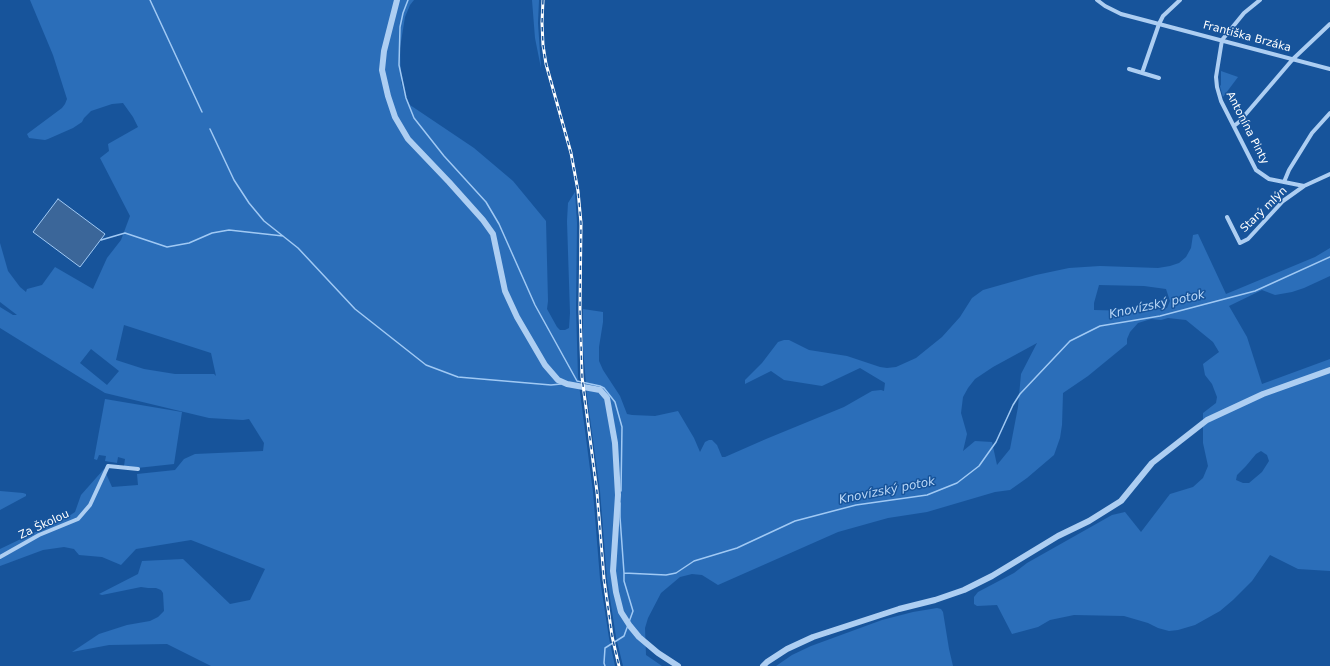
<!DOCTYPE html>
<html>
<head>
<meta charset="utf-8">
<style>
	body { margin:0 }
	canvas { display:block; background:#17549b }
</style>
</head>
<body>
<canvas width="1330" height="666"></canvas>
<script>
const g = document.querySelector('canvas').getContext('2d');
g.lineJoin = 'round';
function fillPath(path, color) {
  g.fillStyle = color;
  g.fill(path, 'evenodd');
}
function poly(rows) {
  const path = new Path2D();
  for (const r of rows) {
    path.moveTo(r[0], r[1]);
    for (let i = 2; i < r.length; i += 2) path.lineTo(r[i], r[i + 1]);
  }
  return path;
}
function stroke(path, color, width, dash) {
  g.strokeStyle = color;
  g.lineWidth = width;
  g.lineCap = dash ? 'butt' : 'round';
  g.setLineDash(dash || []);
  g.stroke(path);
}
function write(font, color, halo, rows, align = 'center') {
  g.font = font + ' "DejaVu Sans",sans-serif';
  g.lineWidth = 3;
  g.setLineDash([]);
  g.textBaseline = 'middle';
  g.strokeStyle = halo;
  g.fillStyle = color;
  for (const [text, x, y, turn = 0] of rows) {
    g.save();
    g.translate(x, y);
    g.rotate((+turn || 0) * Math.PI / 180);
    g.textAlign = isNaN(turn) ? turn : align;
    if (halo) g.strokeText(text, 0, 0);
    g.fillText(text, 0, 0);
    g.restore();
  }
}
fillPath(poly([
	[30,0,414,0,410,5,405,17,400,48,401,82,404,93,410,105,474,148,513,181,546,221,548,301,547,309,557,327,560,330,565,330,569,328,570,313,567,221,568,203,575,192,577,223,576,309,578,377,593,492,600,579,609,638,615,666,211,666,167,644,109,645,72,652,99,634,127,625,150,621,158,617,164,611,163,593,161,590,156,588,148,588,141,587,102,595,99,594,138,574,142,561,183,559,230,604,250,600,265,569,191,540,136,549,121,565,102,557,79,555,74,549,64,547,43,550,0,566,0,549,69,516,75,512,81,495,104,469,112,487,138,485,137,474,175,470,184,459,195,454,263,451,264,443,249,419,243,420,209,418,105,393,0,328,0,307,13,315,17,315,0,302,0,243,8,271,20,287,26,292,27,289,42,285,55,267,93,289,107,258,121,240,130,216,100,158,109,151,108,144,138,127,133,117,123,103,112,104,91,111,84,118,82,122,73,128,48,139,45,140,29,138,27,134,62,108,65,104,67,99,53,55],
	[124,325,211,353,216,376,214,374,175,374,144,369,116,360],
	[91,349,119,371,107,385,80,363],
	[532,0,539,0,538,23,541,68,535,38],
	[1221,71,1238,77,1223,97,1220,86,1221,85],
	[1198,234,1226,294,1315,257,1330,248,1330,276,1304,288,1292,292,1275,295,1262,290,1229,306,1247,337,1262,384,1330,359,1330,571,1298,569,1270,555,1252,581,1233,600,1220,611,1195,625,1178,630,1169,631,1158,628,1148,623,1124,616,1074,615,1050,620,1038,627,1012,634,997,605,977,606,974,604,974,597,978,592,1014,573,1027,563,1112,515,1125,512,1141,532,1170,494,1193,487,1203,478,1208,466,1203,443,1203,413,1216,403,1217,397,1212,384,1205,375,1203,364,1219,352,1213,342,1186,320,1168,318,1161,320,1151,319,1138,323,1130,332,1127,339,1127,344,1088,376,1063,393,1062,425,1060,438,1054,455,1027,478,1010,490,995,492,927,512,888,518,838,532,718,585,702,575,692,574,680,577,661,593,648,618,645,628,646,655,662,666,623,666,616,637,607,579,600,491,587,396,583,348,583,309,603,312,603,322,599,347,599,361,603,370,620,396,627,414,632,415,655,416,678,411,694,438,700,452,705,442,709,440,712,440,717,445,722,457,725,457,766,439,844,407,872,391,881,390,884,391,885,383,860,368,822,386,784,380,771,371,745,384,745,380,762,363,778,342,784,340,789,340,809,350,847,356,880,367,887,368,896,367,916,358,942,337,960,317,972,298,983,290,1036,275,1069,268,1100,266,1158,268,1170,266,1179,263,1186,257,1191,248,1193,235],
	[1099,285,1144,286,1166,289,1170,301,1167,308,1153,310,1130,311,1094,310,1094,303],
	[1037,343,1021,374,1018,407,1010,449,997,465,992,442,975,441,963,451,967,434,961,413,963,397,968,388,975,379,993,367],
	[1261,451,1267,455,1269,461,1262,472,1249,483,1243,483,1236,480,1237,475,1246,466,1256,454],
	[105,399,182,412,174,464,137,468,124,466,125,459,118,457,117,463,105,461,106,456,99,455,97,460,94,459],
	[0,491,23,493,26,494,26,496,0,510],
	[937,608,941,609,943,612,949,649,953,666,776,666,792,655,811,646,882,620,913,612]
]), '#2b6eb9');
const water = poly([
	[58,199,105,234,80,267,33,232,58,199]
]);
fillPath(water, '#3b6699');
stroke(water, '#a0c9f4', 1);
stroke(poly([
	[150,0,202,112],
	[408,0,403,13,400,27,399,65,406,98,414,118,444,156,486,202,499,224,535,305,577,381,600,386,604,388,615,402,622,427,621,491],
	[210,129,234,180,249,203,264,221,298,248,355,309,426,365,458,377,551,385,561,384],
	[101,240,125,233,167,247,189,243,212,233,229,230,283,236],
	[620,503,620,517,624,573],
	[629,622,633,611,624,581,624,573,666,575,676,573,694,561,737,548,795,521,856,505,927,495,957,483,979,466,996,442,1013,405,1020,394,1070,341,1100,326,1160,316,1255,291,1330,257],
	[605,666,604,663,605,648,624,636,628,625]
]), '#a0c9f4', 1.5);
stroke(poly([
	[1097,0,1105,6,1121,14,1330,69],
	[1260,0,1244,13,1222,40,1216,77,1217,87,1221,101,1256,170,1269,179,1304,186,1330,174],
	[1129,69,1159,78],
	[1142,73,1159,24,1163,16,1180,0],
	[1234,126,1239,122,1293,59,1330,24],
	[1284,182,1289,170,1312,133,1330,113],
	[1227,217,1240,243,1248,239,1283,201,1304,186],
	[0,557,39,535,78,519,90,505,108,466,138,469]
]), '#adcef2', 4);
stroke(poly([
	[397,0,384,51,382,70,388,96,395,117,408,139,449,182,483,220,493,234,505,291,517,317,545,365,558,380,567,384,600,390,607,398,615,443,618,495,613,571,616,592,621,612,630,626,639,637,658,653,678,666],
	[763,666,767,662,787,649,813,637,899,609,935,600,964,590,992,576,1058,536,1089,521,1121,501,1152,463,1207,420,1263,394,1330,370]
]), '#adcef2', 6);
const rail = poly([
	[543,0,542,23,543,45,546,64,571,153,578,191,581,223,580,309,582,377,597,492,604,579,612,636,619,666]
]);
stroke(rail, '#fff', 3);
stroke(rail, '#17549b', 1.5, [4.5]);
write('11px', '#fff', '#17549b', [
	["Františka Brzáka",1247,37,15],
	["Antonína Pinty",1247,128,63],
	["Starý mlýn",1264,210,-44],
	["Za Školou",44,525,-25]
]);
write('italic 12px', '#bad8f8', '#17549b', [
	["Knovízský potok",1157,305,-12],
	["Knovízský potok",887,491,-11]
]);
</script>
</body>
</html>
